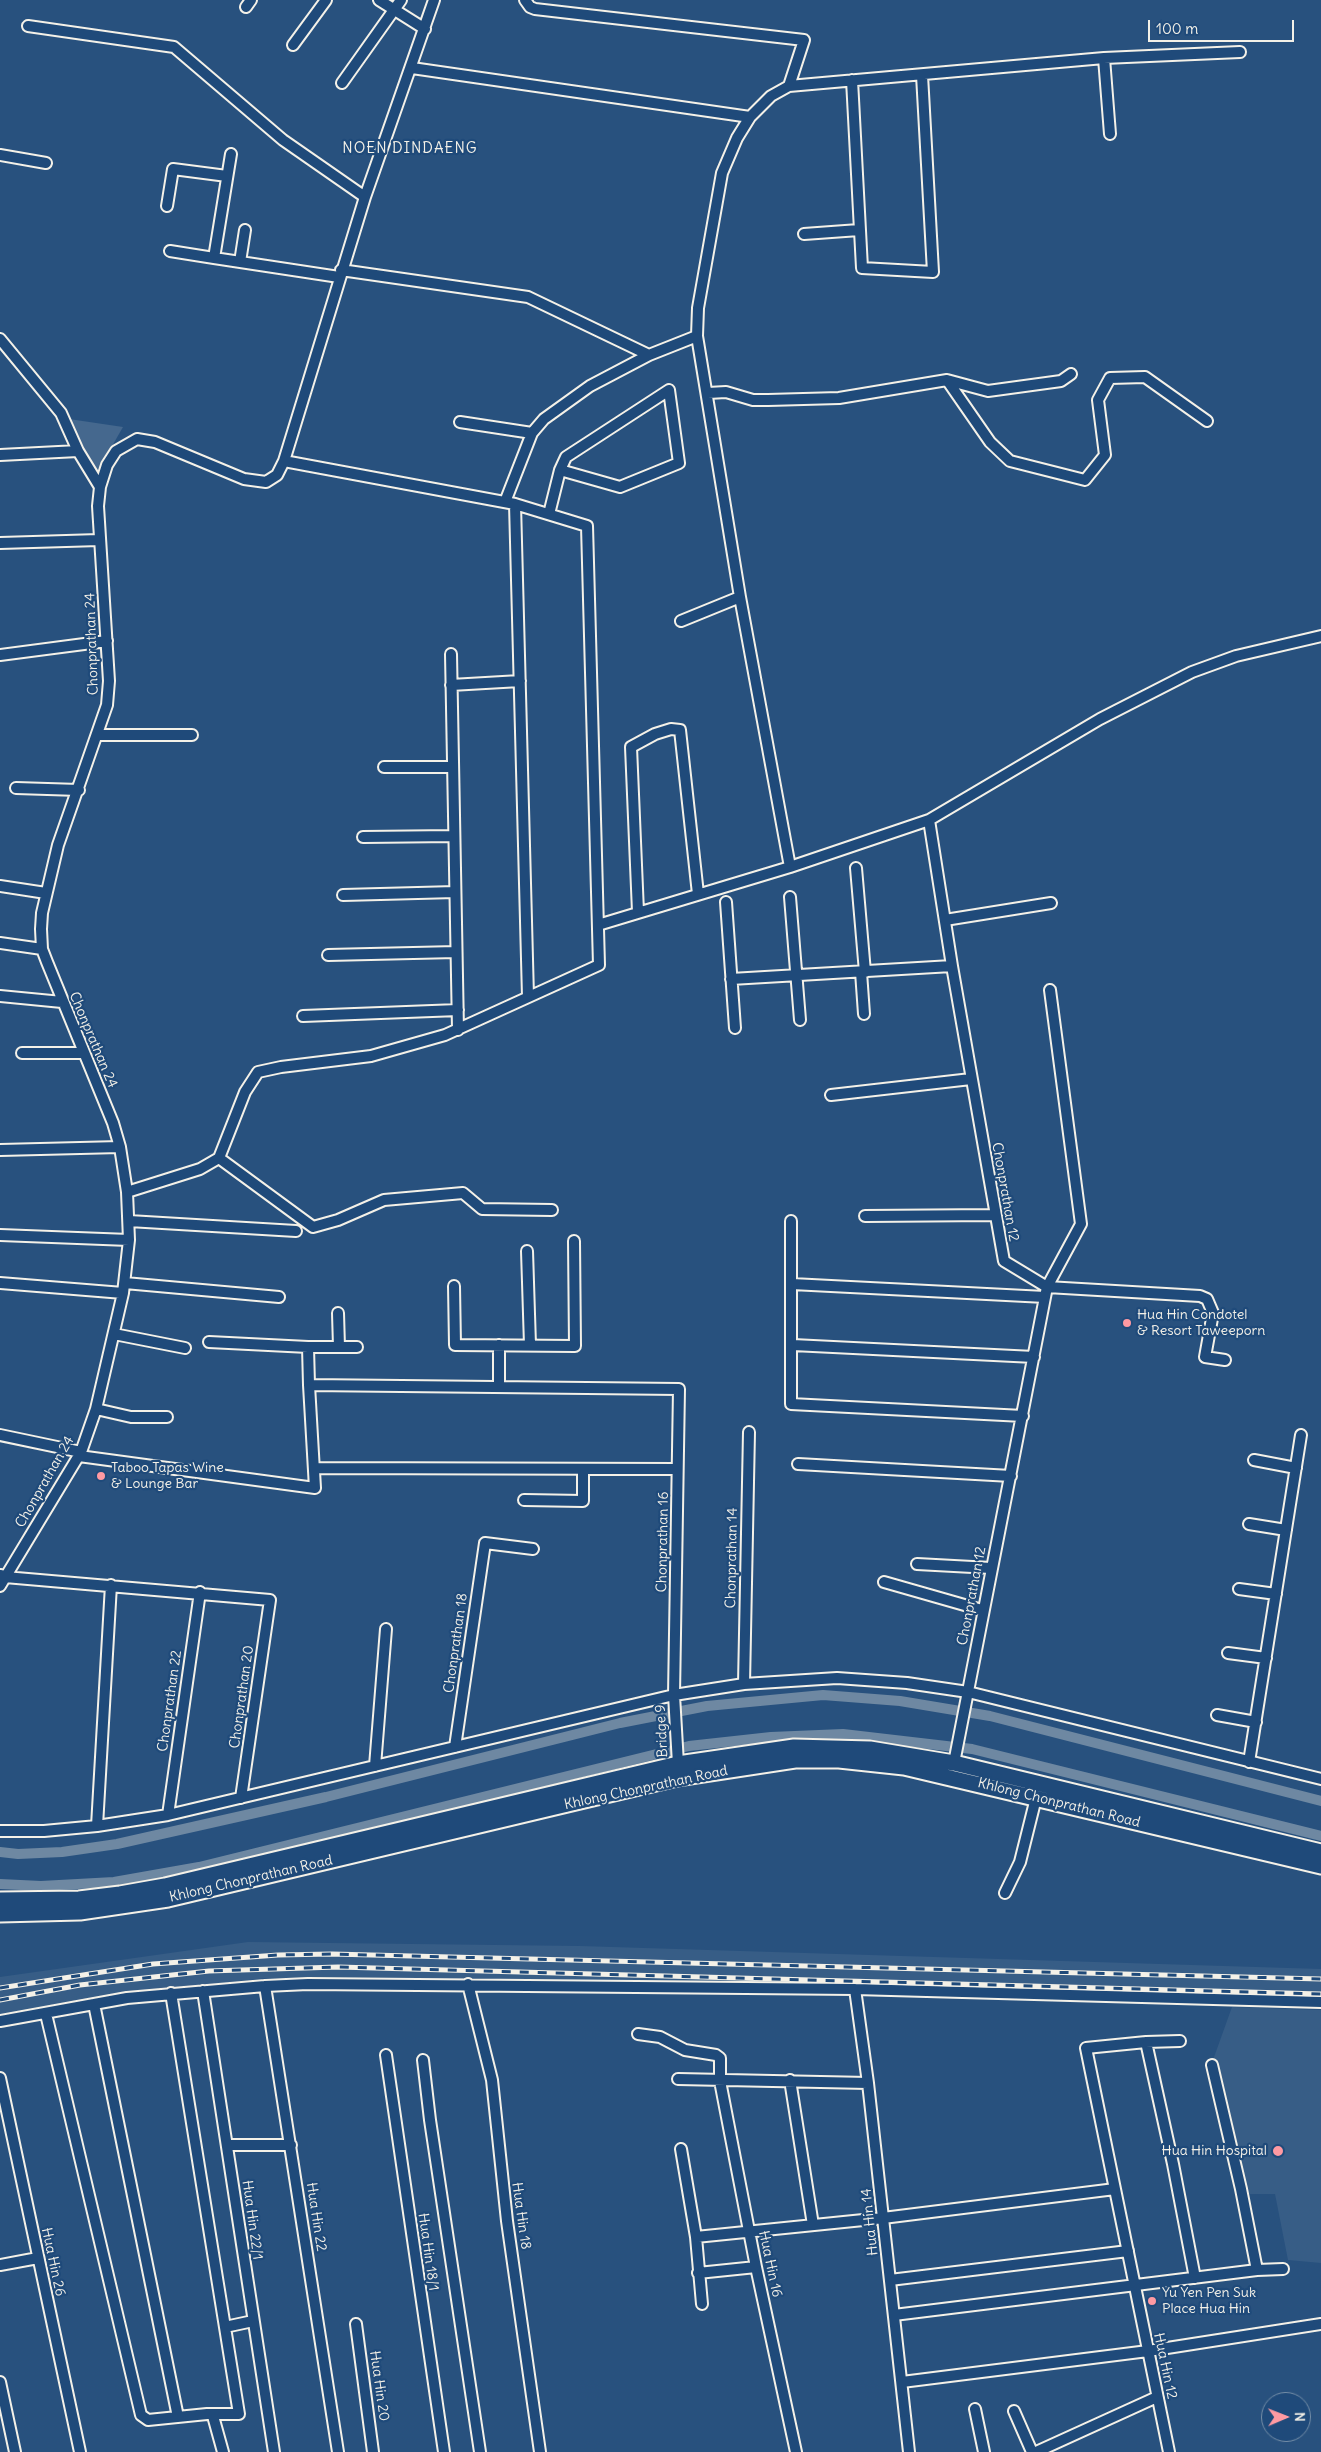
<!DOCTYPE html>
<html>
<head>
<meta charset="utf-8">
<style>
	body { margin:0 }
	#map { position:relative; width:1321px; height:2452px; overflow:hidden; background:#28517e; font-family:Delius,sans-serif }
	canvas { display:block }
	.north { position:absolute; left:1261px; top:2392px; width:50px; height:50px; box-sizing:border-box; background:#1f4a7a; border:1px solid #748da6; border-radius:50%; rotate:89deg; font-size:14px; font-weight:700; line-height:20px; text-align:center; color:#f4f1e8 }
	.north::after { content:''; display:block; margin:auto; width:18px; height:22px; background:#ff9aa2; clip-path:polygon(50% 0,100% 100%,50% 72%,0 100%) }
	.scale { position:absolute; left:1148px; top:20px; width:146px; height:22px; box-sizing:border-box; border:2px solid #f4f1e8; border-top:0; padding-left:6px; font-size:15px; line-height:18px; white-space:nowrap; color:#f4f1e8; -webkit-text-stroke:4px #1f4a7a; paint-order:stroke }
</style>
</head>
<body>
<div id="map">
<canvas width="1321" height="2452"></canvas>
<div class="north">N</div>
<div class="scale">100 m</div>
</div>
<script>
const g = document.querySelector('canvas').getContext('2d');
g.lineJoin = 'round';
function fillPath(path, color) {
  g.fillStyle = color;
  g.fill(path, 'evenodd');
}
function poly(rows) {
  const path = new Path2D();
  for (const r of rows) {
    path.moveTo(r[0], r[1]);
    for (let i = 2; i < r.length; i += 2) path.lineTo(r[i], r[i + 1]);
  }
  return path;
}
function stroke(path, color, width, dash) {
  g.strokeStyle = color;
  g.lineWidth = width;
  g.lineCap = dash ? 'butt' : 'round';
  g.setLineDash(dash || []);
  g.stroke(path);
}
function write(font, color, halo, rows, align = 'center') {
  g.font = font + ' Delius,sans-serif';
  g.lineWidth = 4.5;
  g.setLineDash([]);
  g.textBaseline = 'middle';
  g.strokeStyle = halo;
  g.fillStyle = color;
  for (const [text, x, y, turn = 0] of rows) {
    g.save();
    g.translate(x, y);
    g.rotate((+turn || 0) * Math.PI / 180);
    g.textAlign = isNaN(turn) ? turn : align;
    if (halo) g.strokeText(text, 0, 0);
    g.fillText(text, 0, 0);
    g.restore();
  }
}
fillPath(poly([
	[248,1942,580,1946,1321,1969,1321,1998,858,1985,267,1978,123,1994,0,2017,0,1977],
	[1232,2007,1321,2010,1321,2263,1288,2260,1275,2194,1246,2194,1223,2108,1213,2060]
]), '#375d86');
fillPath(poly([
	[69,419,123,427,96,474]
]), '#45688e');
stroke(poly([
	[0,1852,18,1854,62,1852,117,1844,326,1797,620,1723,707,1706,823,1695,900,1701,990,1716,1321,1801],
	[0,1884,41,1886,114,1882,199,1867,689,1746,771,1737,843,1734,972,1749,1321,1836]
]), '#6e88a2', 10);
const street = poly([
	[379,0,425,29],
	[525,0,530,7,535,9,804,40,789,86],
	[246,7,251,0],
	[28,26,174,47,283,140,365,197],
	[293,45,326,0],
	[1104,58,1110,134],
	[412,68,750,117],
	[852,80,862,268,933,272,922,75],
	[342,83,401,0],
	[231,154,214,258,339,277],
	[0,155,46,163],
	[167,206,173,169,227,176],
	[804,234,859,230],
	[170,251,214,258],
	[240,262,245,230],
	[341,270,528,297,649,355],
	[0,339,61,413,78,451,100,487],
	[947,380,988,391,1061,381,1071,374],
	[708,393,726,392,753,400,768,400,839,398,947,380,990,442,1010,461,1085,480,1105,455,1098,400,1110,378,1145,377,1207,421],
	[460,422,532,433],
	[0,455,78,451],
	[505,502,532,433,544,419,590,386,649,355,697,336],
	[515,504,528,997],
	[549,514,560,470,566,457,669,390,679,463,620,487,560,470],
	[0,543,99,540],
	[681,621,740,597],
	[451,654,458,1030],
	[0,655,107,641],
	[451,685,520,681],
	[97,735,192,735],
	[384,767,453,767],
	[16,788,79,790],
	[929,820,952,966,1004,1261,1047,1287,954,1763],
	[363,837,454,836],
	[790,867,740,597,697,336,698,308,722,173,737,138,750,117,771,96,789,86,1104,58,1240,52],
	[856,868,865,972],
	[0,886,46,893],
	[343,895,455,892],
	[790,897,800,1020],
	[726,902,735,1028],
	[638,912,631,747,655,734,671,729,680,730,698,894],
	[945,920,1051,903],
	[598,925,790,867,929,820,1100,719,1192,672,1236,656,1321,636],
	[0,943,42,949],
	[328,955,456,952],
	[861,972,864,1014],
	[731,979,952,966],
	[1050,990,1081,1224,1047,1287,1200,1296,1207,1299,1213,1313,1205,1357,1225,1360],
	[0,996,62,1002],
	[303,1016,458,1010],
	[22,1053,84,1053],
	[831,1095,971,1079],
	[0,1150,120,1147],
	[219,1158,313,1227,338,1220,384,1200,463,1193,482,1209,552,1210],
	[127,1192,200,1169,219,1158,245,1092,258,1072,281,1067,371,1056,445,1035,599,965,587,526,515,504,284,461],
	[865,1216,994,1215],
	[129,1221,296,1231],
	[791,1221,791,1404,1023,1416],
	[0,1235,129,1240],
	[527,1251,530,1345],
	[0,1283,123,1293],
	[125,1283,279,1297],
	[792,1284,1045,1297],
	[454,1286,455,1345,575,1346,574,1241],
	[338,1313,339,1347],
	[114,1334,185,1348],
	[209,1342,308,1347,357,1347],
	[499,1345,499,1387],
	[793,1345,1034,1357],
	[308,1347,309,1385],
	[96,1409,131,1417,167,1417],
	[0,1435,81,1452],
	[79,1456,315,1488,309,1385,679,1389,674,1695,678,1764],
	[1254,1460,1296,1468],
	[798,1464,1011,1476],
	[314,1468,677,1469],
	[524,1500,583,1501,583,1469],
	[1249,1524,1286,1530],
	[917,1564,991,1568],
	[1,1575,5,1577,270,1600,241,1798],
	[884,1582,982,1610],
	[0,1586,81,1452,96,1409,123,1293,129,1240,127,1192,120,1147,113,1123,47,962,42,949,41,929,42,913,58,845,107,705,109,681,98,506,100,487,107,465,116,451,137,439,155,442,244,479,266,482,277,475,284,461,365,197,434,0],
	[1239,1589,1276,1594],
	[1228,1653,1266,1658],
	[744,1684,749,1432],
	[1217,1715,1256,1722],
	[455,1747,485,1543,533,1549],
	[1249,1762,1301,1435],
	[375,1766,386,1629],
	[168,1815,200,1592],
	[97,1826,111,1585],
	[0,1831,44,1831,97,1826,168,1815,674,1695,744,1684,837,1678,907,1683,968,1692,1321,1779],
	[1005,1893,1020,1862,1036,1798],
	[468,1984,492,2080,507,2221,540,2452],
	[265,1986,338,2452],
	[855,1989,868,2083,909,2452],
	[203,1991,274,2452],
	[94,2004,178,2417],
	[46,2014,141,2415,148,2420,207,2414,239,2414,171,1993],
	[0,2021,127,1998,265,1986,308,1984,855,1989,1321,2002],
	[638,2034,660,2037,685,2050,716,2055,720,2058,720,2081,756,2267,796,2452],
	[1146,2042,1173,2164,1195,2278],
	[386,2055,444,2452],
	[423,2060,430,2120,480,2452],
	[1212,2065,1241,2189,1257,2270],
	[0,2078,80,2452],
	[678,2079,868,2083],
	[790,2080,813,2225],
	[228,2145,291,2145],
	[681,2149,696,2237,702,2304],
	[696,2237,883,2218,1115,2189],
	[0,2265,38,2258],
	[698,2273,756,2267],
	[890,2280,1128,2251],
	[894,2315,1257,2270,1283,2269],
	[356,2324,373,2452],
	[225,2327,253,2321],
	[0,2382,15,2452],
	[902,2382,1148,2351,1321,2324],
	[975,2409,984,2452],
	[1014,2411,1032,2452],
	[213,2416,223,2452],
	[1036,2452,1157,2397],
	[1169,2452,1086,2048,1146,2042,1180,2041]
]);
const secondary = poly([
	[0,1900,79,1899,120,1894,165,1886,678,1764,794,1747,870,1749,954,1763,1321,1852],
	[0,1914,80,1912,168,1899,677,1778,795,1760,839,1760,904,1767,1321,1866]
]);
stroke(street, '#f4f1e8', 14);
stroke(secondary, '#f4f1e8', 19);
stroke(street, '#1f4a7a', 10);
stroke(secondary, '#1f4a7a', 15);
const rail = poly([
	[0,1988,153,1964,278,1955,332,1954,1321,1979],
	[0,2000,80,1985,209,1971,338,1967,1321,1994]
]);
stroke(rail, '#f4f1e8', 5);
stroke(rail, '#1f4a7a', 3, [9]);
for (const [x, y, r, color] of [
	[1127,1323,5,"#ff9aa2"],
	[101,1476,5,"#ff9aa2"],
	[1278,2151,6,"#ff9aa2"],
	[1152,2301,5,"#ff9aa2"]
]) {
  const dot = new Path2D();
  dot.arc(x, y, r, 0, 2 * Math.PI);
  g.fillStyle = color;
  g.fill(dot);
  stroke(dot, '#1f4a7a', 2);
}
write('14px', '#f4f1e8', '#1f4a7a', [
	["Chonprathan 24",92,644,-92],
	["Chonprathan 24",93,1040,67],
	["Chonprathan 12",1005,1192,80],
	["Chonprathan 24",45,1482,-60],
	["Chonprathan 16",663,1542,-89],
	["Chonprathan 14",732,1558,-89],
	["Chonprathan 12",972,1596,-79],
	["Chonprathan 18",456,1643,-82],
	["Chonprathan 20",242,1697,-82],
	["Chonprathan 22",170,1701,-82],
	["Bridge 9",662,1731,-93],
	["Khlong Chonprathan Road",646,1788,-12],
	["Khlong Chonprathan Road",1059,1803,14],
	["Khlong Chonprathan Road",251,1879,-13],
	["Hua Hin 18",521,2216,82],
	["Hua Hin 22",316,2217,81],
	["Hua Hin 22/1",252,2220,82],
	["Hua Hin 14",870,2222,-96],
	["Hua Hin 18/1",428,2252,82],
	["Hua Hin 26",53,2262,78],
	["Hua Hin 16",770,2264,78],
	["Hua Hin 12",1165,2366,78],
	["Hua Hin 20",379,2386,82]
]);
write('14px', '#f4f1e8', '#1f4a7a', [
	["Hua Hin Condotel",1137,1315],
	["& Resort Taweeporn",1137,1331],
	["Taboo Tapas Wine",111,1468],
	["& Lounge Bar",111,1484],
	["Hua Hin Hospital",1267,2151,"right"],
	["Yu Yen Pen Suk",1162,2293],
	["Place Hua Hin",1162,2309]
], 'left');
g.letterSpacing = '1px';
write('15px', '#f4f1e8', '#1f4a7a', [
	["NOEN DINDAENG",410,149]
]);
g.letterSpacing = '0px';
</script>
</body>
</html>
